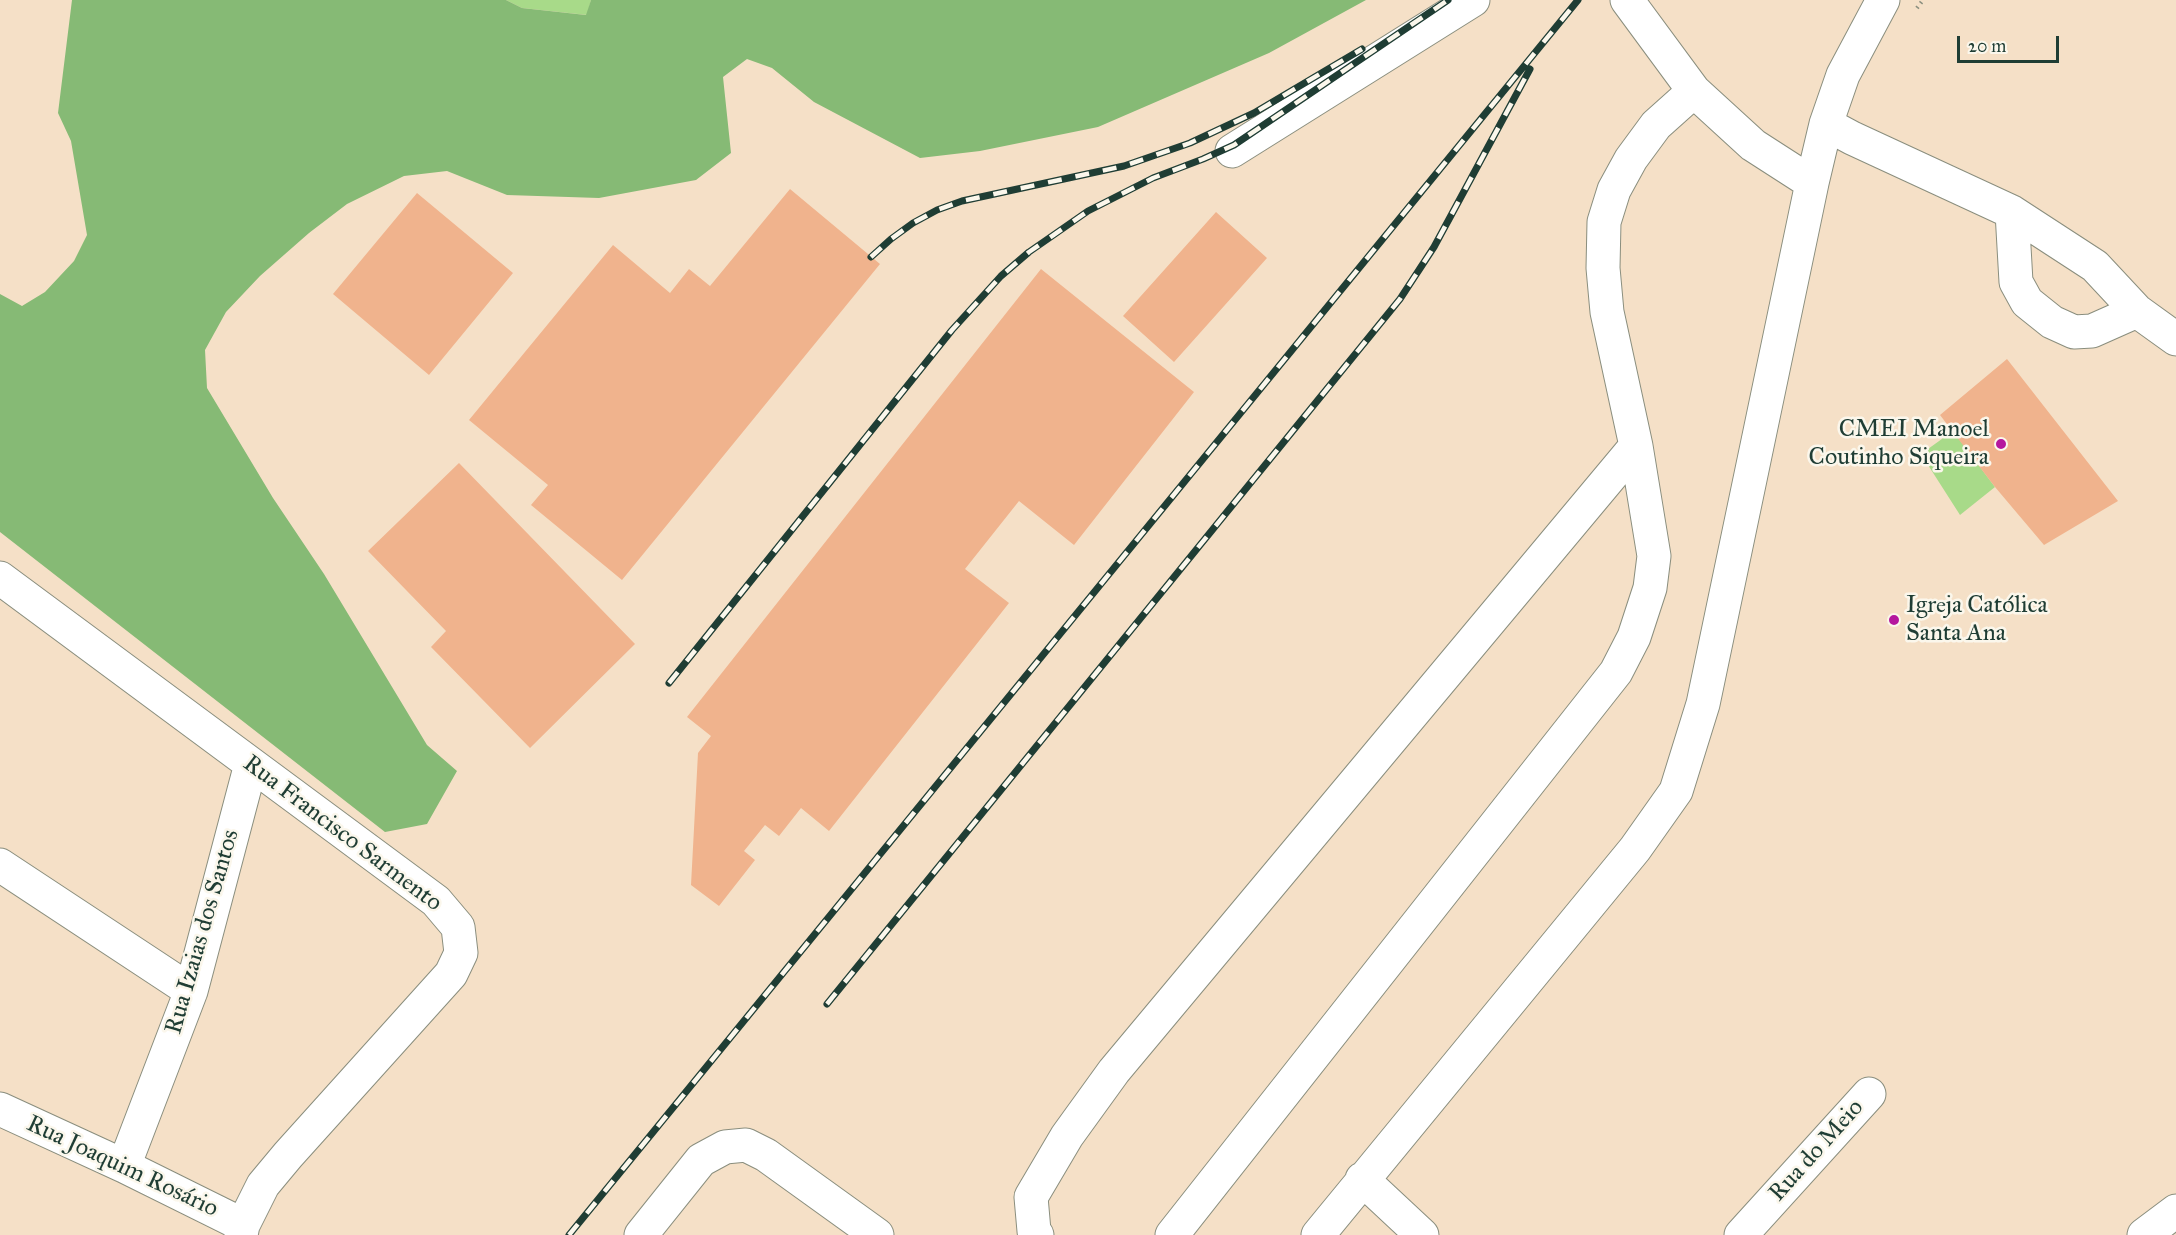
<!DOCTYPE html>
<html>
<head>
<meta charset="utf-8">
<style>
	body { margin:0 }
	#map { position:relative; width:2176px; height:1235px; overflow:hidden; background:#f5e0c7; font-family:"IM FELL Great Primer",serif }
	canvas { display:block }
	.scale { position:absolute; left:1957px; top:36px; width:102px; height:27px; box-sizing:border-box; border:3px solid #1f3d34; border-top:0; padding-left:8px; font-size:18px; line-height:21px; white-space:nowrap; color:#1f3d34; -webkit-text-stroke:4px #fbf7ec; paint-order:stroke }
</style>
</head>
<body>
<div id="map">
<canvas width="2176" height="1235"></canvas>
<div class="scale">20 m</div>
</div>
<script>
const g = document.querySelector('canvas').getContext('2d');
g.lineJoin = 'round';
function fillPath(path, color) {
  g.fillStyle = color;
  g.fill(path, 'evenodd');
}
function poly(rows) {
  const path = new Path2D();
  for (const r of rows) {
    path.moveTo(r[0], r[1]);
    for (let i = 2; i < r.length; i += 2) path.lineTo(r[i], r[i + 1]);
  }
  return path;
}
function stroke(path, color, width, dash) {
  g.strokeStyle = color;
  g.lineWidth = width;
  g.lineCap = dash ? 'butt' : 'round';
  g.setLineDash(dash || []);
  g.stroke(path);
}
function write(font, color, halo, rows, align = 'center') {
  g.font = font + ' "IM FELL Great Primer",serif';
  g.lineWidth = 5;
  g.setLineDash([]);
  g.textBaseline = 'middle';
  g.strokeStyle = halo;
  g.fillStyle = color;
  for (const [text, x, y, turn = 0] of rows) {
    g.save();
    g.translate(x, y);
    g.rotate((+turn || 0) * Math.PI / 180);
    g.textAlign = isNaN(turn) ? turn : align;
    if (halo) g.strokeText(text, 0, 0);
    g.fillText(text, 0, 0);
    g.restore();
  }
}
fillPath(poly([
	[506,0,591,0,587,15,522,8],
	[1953,431,1995,487,1960,515,1921,454]
]), '#a8da89');
fillPath(poly([
	[72,0,506,0,522,8,586,15,591,0,1366,0,1269,53,1098,127,980,151,920,158,814,102,772,68,747,59,723,77,731,153,696,180,599,198,507,195,447,171,404,176,347,204,309,233,260,276,226,312,205,350,207,388,273,498,324,574,427,745,457,771,427,824,385,832,0,532,0,294,22,306,45,292,74,261,87,235,71,141,58,113]
]), '#86ba75');
fillPath(poly([
	[790,189,880,264,622,580,531,505,548,485,469,420,613,245,670,293,689,269,710,286],
	[417,193,513,273,429,375,333,294],
	[1216,212,1267,258,1174,362,1123,316],
	[1041,269,1194,392,1074,545,1019,501,965,569,1009,603,829,831,801,808,779,836,765,825,744,851,755,860,719,906,691,885,698,753,711,736,687,717],
	[2007,359,2118,501,2044,545,1995,487,1940,415],
	[459,463,635,644,530,748,431,647,446,631,368,551]
]), '#f0b38d');
const minor = poly([
	[1627,0,1694,91,1753,145,1812,183],
	[1826,124,1852,138,2012,212,2095,266,2137,311,2176,339],
	[1232,151,1473,0],
	[2012,212,2016,282,2027,302,2052,322,2074,332,2092,331,2137,311],
	[0,578,436,901,458,927,461,953,451,974,288,1155,263,1185,243,1225,241,1235],
	[0,865,191,991],
	[0,1109,124,1166,243,1225],
	[124,1166,191,991,251,764],
	[1362,1179,1422,1235],
	[641,1235,701,1160,725,1147,746,1145,766,1155,877,1235],
	[1037,1235,1034,1231,1031,1197,1067,1136,1114,1071,1636,446],
	[1172,1235,1616,672,1634,637,1650,588,1654,556,1636,446,1607,312,1603,268,1604,222,1614,190,1631,159,1656,125,1694,91],
	[1318,1235,1635,849,1676,791,1703,704,1812,183,1826,124,1843,75,1883,0],
	[1741,1235,1869,1094],
	[2144,1235,2176,1211]
]);
stroke(minor, '#8a8e7e', 35);
stroke(poly([
	[1917,8,1923,0]
]), '#8a8e7e', 4, [1.5, 4.5]);
stroke(minor, '#fff', 33);
const rail = poly([
	[871,257,891,239,913,223,937,210,962,201,1124,166,1190,143,1254,113,1362,49],
	[669,683,952,330,1001,276,1029,252,1088,211,1153,178,1203,159,1234,145,1448,0],
	[827,1004,1400,299,1434,247,1530,69],
	[569,1235,1578,0]
]);
stroke(rail, '#1f3d34', 7);
stroke(rail, '#fbf7ec', 4.5, [14]);
for (const [x, y, r, color] of [
	[2001,444,6,"#b5179e"],
	[1894,620,6,"#b5179e"]
]) {
  const dot = new Path2D();
  dot.arc(x, y, r, 0, 2 * Math.PI);
  g.fillStyle = color;
  g.fill(dot);
  stroke(dot, '#fbf7ec', 2);
}
write('24px', '#1f3d34', '#fbf7ec', [
	["CMEI Manoel",1989,430],
	["Coutinho Siqueira",1989,458],
	["Igreja Católica",1906,606,"left"],
	["Santa Ana",1906,634,"left"]
], 'right');
write('24px', '#1f3d34', '#fbf7ec', [
	["Rua Francisco Sarmento",342,834,37],
	["Rua Izaias dos Santos",203,932,-74],
	["Rua do Meio",1817,1151,-48],
	["Rua Joaquim Rosário",122,1167,25]
]);
</script>
</body>
</html>
